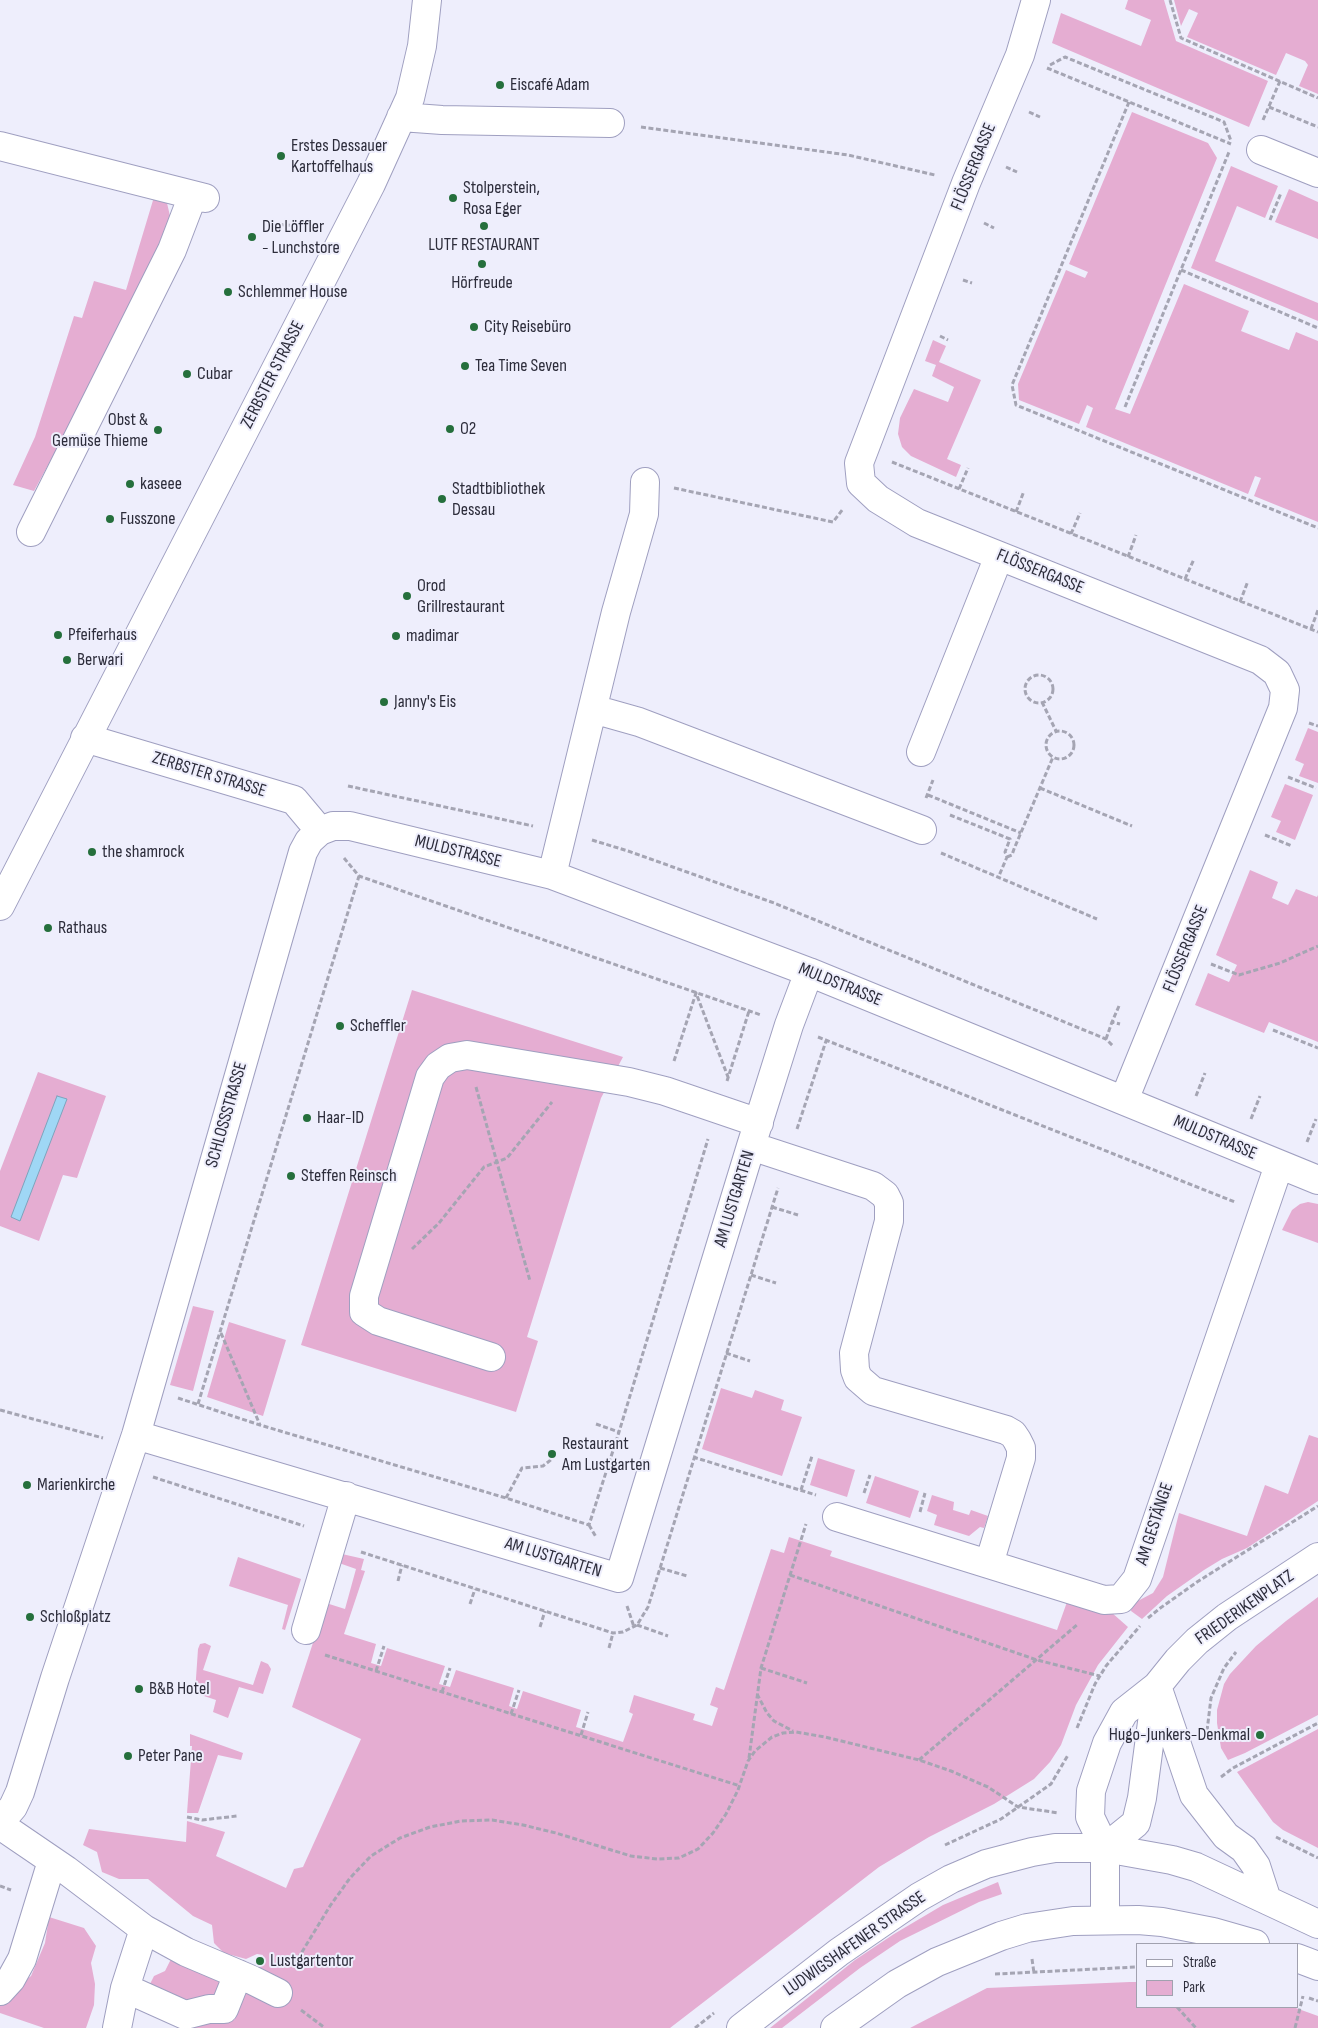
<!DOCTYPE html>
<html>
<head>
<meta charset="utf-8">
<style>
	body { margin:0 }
	#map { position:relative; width:1318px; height:2028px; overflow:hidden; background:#eeeefc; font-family:"Sofia Sans Condensed",sans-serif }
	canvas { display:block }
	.legend { position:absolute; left:1136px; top:1943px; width:162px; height:65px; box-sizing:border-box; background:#eeeefc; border:1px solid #a1a1af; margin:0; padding:6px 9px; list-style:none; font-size:15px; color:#2d2d3b }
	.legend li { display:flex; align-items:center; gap:10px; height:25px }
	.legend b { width:25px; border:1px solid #a1a1af }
</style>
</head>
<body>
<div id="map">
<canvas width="1318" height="2028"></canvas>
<ul class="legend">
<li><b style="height:6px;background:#fff"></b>Straße</li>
<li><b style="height:14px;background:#e5add2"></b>Park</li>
</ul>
</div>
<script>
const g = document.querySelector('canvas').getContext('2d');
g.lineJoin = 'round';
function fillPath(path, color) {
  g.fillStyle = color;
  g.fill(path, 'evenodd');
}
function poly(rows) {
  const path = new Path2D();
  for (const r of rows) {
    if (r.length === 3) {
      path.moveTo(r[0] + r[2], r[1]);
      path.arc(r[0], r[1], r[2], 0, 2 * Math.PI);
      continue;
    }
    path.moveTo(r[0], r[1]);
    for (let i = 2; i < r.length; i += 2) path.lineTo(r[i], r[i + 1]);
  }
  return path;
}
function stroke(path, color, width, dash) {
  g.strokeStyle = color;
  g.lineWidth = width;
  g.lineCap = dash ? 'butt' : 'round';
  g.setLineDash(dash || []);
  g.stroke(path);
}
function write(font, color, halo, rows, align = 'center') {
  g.font = font + ' "Sofia Sans Condensed",sans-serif';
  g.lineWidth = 4;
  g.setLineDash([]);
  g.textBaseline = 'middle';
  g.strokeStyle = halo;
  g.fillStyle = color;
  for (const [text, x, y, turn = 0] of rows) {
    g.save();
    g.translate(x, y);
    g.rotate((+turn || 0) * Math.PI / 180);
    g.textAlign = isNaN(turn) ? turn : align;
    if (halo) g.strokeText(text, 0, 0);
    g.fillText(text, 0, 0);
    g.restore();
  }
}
fillPath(poly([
	[1128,0,1164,0,1176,41,1268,81,1249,127,1052,43,1061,13,1141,46,1151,20,1125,9],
	[1174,0,1318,0,1318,94,1299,86,1308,65,1305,61,1286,53,1276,75,1187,37,1198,13,1189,9,1181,26],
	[1132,112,1208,143,1217,158,1115,409,1130,414,1184,284,1249,311,1241,331,1289,350,1296,332,1318,341,1318,522,1254,496,1261,478,1255,476,1248,494,1086,427,1093,408,1087,405,1079,424,1019,400,1018,384,1066,270,1085,278,1088,272,1069,264],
	[1231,166,1278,186,1265,218,1237,206,1215,261,1318,303,1318,321,1191,268],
	[1289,189,1318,202,1318,239,1275,222],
	[154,197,167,203,170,216,144,282,114,343,34,491,13,485,35,437,74,316,82,318,94,281,126,290],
	[933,340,946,346,939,362,981,380,947,459,961,465,956,477,911,456,902,447,898,434,900,418,914,389,948,402,954,387,932,376,936,365,925,361],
	[1308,728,1318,732,1318,783,1299,776,1304,764,1295,760],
	[1285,784,1313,795,1295,840,1276,832,1281,821,1271,817],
	[1250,870,1278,882,1272,898,1288,905,1296,889,1317,897,1318,895,1318,1042,1269,1022,1264,1033,1195,1005,1208,973,1229,982,1237,965,1216,955],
	[412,990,623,1057,601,1098,527,1337,538,1341,516,1412,301,1345],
	[38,1072,106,1096,77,1178,63,1175,39,1241,0,1226,0,1171],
	[1308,1202,1318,1204,1318,1243,1282,1230,1292,1210,1300,1204],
	[193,1306,214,1311,193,1391,170,1385],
	[229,1322,286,1340,263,1416,207,1397],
	[721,1388,752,1398,755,1390,784,1400,781,1410,802,1417,782,1476,702,1449],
	[1309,1435,1318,1438,1318,1501,1247,1548,1222,1559,1204,1570,1167,1596,1142,1619,1131,1611,1132,1604,1153,1593,1163,1577,1179,1513,1247,1536,1265,1485,1288,1494],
	[818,1458,855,1470,847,1497,810,1485],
	[875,1476,919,1491,910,1518,866,1503],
	[932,1495,954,1502,953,1510,969,1515,971,1510,988,1516,984,1528,980,1527,969,1536,934,1525,937,1515,927,1511],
	[789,1537,832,1551,830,1556,1057,1630,1067,1602,1111,1612,1128,1627,1098,1665,1076,1705,1061,1745,1050,1762,1034,1779,994,1804,929,1837,879,1867,670,2028,184,2028,191,2022,227,2018,234,2020,263,1955,257,1954,246,1959,224,1953,214,1943,212,1925,193,1916,148,1879,119,1879,102,1872,97,1852,83,1845,89,1829,186,1842,187,1821,225,1832,216,1856,286,1888,294,1869,303,1867,361,1739,292,1707,326,1603,345,1609,356,1569,339,1563,342,1554,364,1559,361,1570,365,1571,344,1634,376,1644,371,1663,381,1666,387,1648,445,1666,439,1684,450,1687,456,1670,514,1688,509,1706,517,1709,523,1691,581,1710,576,1727,623,1742,633,1714,629,1712,634,1695,695,1714,693,1720,712,1726,718,1708,710,1705,716,1687,724,1690,771,1549,784,1553],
	[238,1557,301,1579,285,1630,282,1629,288,1605,229,1586],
	[1318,1597,1318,1715,1245,1753,1228,1760,1221,1748,1217,1723,1217,1710,1224,1684,1230,1674,1256,1646,1286,1621],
	[205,1643,211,1646,203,1670,253,1685,261,1661,268,1664,271,1669,263,1694,239,1687,228,1718,213,1712,216,1700,195,1693,198,1649,200,1644],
	[1318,1729,1318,1848,1283,1830,1273,1822,1237,1772],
	[190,1734,243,1753,241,1760,218,1755,198,1813,187,1813,192,1746,190,1746],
	[998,1882,1002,1894,979,1902,900,1941,860,1968,782,2028,770,2028,855,1960,894,1934,943,1905],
	[49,1917,84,1928,96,1946,91,1963,95,1984,94,2005,86,2028,44,2028,0,2013,0,2000,31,1976,45,1943],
	[171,1959,225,1982,215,2003,196,2004,152,1991,150,1984,154,1976,165,1971],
	[1130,1982,1137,1982,1137,2007,1293,2007,1318,2016,1318,2028,910,2028,987,1988]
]), '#e5add2');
const water = poly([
	[57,1096,67,1099,20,1221,11,1217,57,1096]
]);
fillPath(water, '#9fd7f5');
stroke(water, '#7da4bd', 1);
const minor = poly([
	[1036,0,1020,55,966,183,859,463,861,483,878,499,917,523,1260,660,1277,673,1285,690,1283,708,1124,1100],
	[401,117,442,120,610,123],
	[0,146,205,198],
	[1261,150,1318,173],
	[31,532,172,250,193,195],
	[593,709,639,722,922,830],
	[85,738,294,800,320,831],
	[921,752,999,556],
	[552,875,616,612,644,514,645,482],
	[0,906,371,184,410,98,422,46,427,0],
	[751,1146,873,1186,885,1195,889,1203,889,1221,854,1353,855,1370,858,1378,873,1391,1006,1430,1013,1434,1017,1440,1021,1448,1021,1458,989,1564],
	[491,1357,378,1321,364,1312,364,1296,430,1077,438,1066,450,1058,467,1055,629,1082,665,1091,759,1123],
	[136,1435,619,1578,751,1146,789,1025,809,972],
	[837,1517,1104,1600,1121,1599,1137,1579,1279,1165],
	[306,1630,346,1496],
	[0,1822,13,1807,20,1792,55,1678,136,1435,303,852,309,841,320,831,333,826,350,826,552,875,809,972,1318,1180],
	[0,1825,66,1870,144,1929,186,1952,252,1980,278,1993],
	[125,1988,185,2015,209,2009,224,2009,238,1974],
	[0,1991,11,1979,22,1959,52,1861],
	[117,2028,125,1988,144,1929]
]);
const major = poly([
	[1157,1686,1194,1795,1226,1836,1244,1849,1256,1866,1267,1900],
	[1105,1848,1136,1823,1142,1798,1156,1692],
	[1105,1919,1105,1848,1090,1817,1091,1791,1107,1743,1124,1712,1157,1686,1178,1660,1197,1641,1227,1617,1318,1557],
	[1297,1958,1318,1966],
	[741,2028,839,1952,919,1897,951,1879,986,1864,1032,1852,1055,1848,1105,1848,1172,1860,1196,1867,1318,1924],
	[835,2028,897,1984,937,1962,1001,1936,1027,1928,1073,1921,1138,1920,1162,1922,1213,1932,1255,1944]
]);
stroke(minor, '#9f9fc0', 30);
stroke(major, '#9f9fc0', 30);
stroke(poly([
	[1170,0,1181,38,1318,98],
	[1050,65,1065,57,1224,122,1231,141],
	[1047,68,1231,144],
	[1129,102,1012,385,1016,405,1318,528],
	[1269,107,1318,127],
	[1029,112,1040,117],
	[1263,120,1280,81],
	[641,127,848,155,935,175],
	[1006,167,1017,172],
	[1270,220,1281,193],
	[984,223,994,228],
	[272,224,314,227],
	[1181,270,1318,328],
	[963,280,972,283],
	[940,336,948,340],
	[1125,407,1229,152],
	[892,462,1318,632],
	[674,488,833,522,843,509],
	[959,489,968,468],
	[1016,512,1024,491],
	[1071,534,1080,513],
	[1128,557,1136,535],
	[1185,579,1194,559],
	[1240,602,1248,581],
	[1311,629,1318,610],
	[1039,689,14],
	[1042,702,1056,731],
	[1309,723,1318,726],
	[1060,745,14],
	[1288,777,1316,788],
	[348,786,533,826],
	[1040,788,1132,826],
	[928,795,1021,833],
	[926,798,933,780],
	[950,815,1010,839,1005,852,1007,857,998,878],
	[1265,835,1292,846],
	[592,840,628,851,774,903,1106,1039,1113,1046],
	[941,853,1097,919],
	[1007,857,1012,855,1014,849,1053,757],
	[344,858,359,876,761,1015],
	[1211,964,1239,975,1280,963,1318,946],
	[1119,1006,1112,1022,1120,1024],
	[1273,1030,1318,1048],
	[818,1037,1235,1202],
	[1106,1039,1112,1022],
	[674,1061,696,993,728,1077],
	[727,1081,749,1011],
	[476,1087,530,1281],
	[1196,1096,1205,1073],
	[1251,1119,1260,1096],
	[797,1129,826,1041],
	[1307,1142,1316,1119],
	[772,1207,798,1215],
	[412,1249,439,1223,484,1167,507,1158,552,1102],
	[751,1275,776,1283],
	[221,1333,260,1425],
	[726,1353,750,1361],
	[178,1398,260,1425,506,1498,589,1525,619,1432,708,1139],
	[198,1404,359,876],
	[0,1410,103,1438],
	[596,1424,619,1432],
	[693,1457,816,1495],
	[153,1477,304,1526],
	[801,1490,812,1456],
	[864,1493,870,1475],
	[506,1498,522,1468,543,1466,552,1459],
	[920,1512,925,1493],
	[589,1525,596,1537],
	[361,1552,613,1633,623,1632,637,1625,648,1607,778,1188],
	[660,1568,687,1576],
	[790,1575,1037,1660,1100,1676],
	[398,1581,402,1565],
	[470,1604,475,1589],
	[627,1606,634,1627],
	[1148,1618,1159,1609,1197,1582,1318,1506],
	[637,1625,668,1636],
	[540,1627,545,1611],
	[609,1648,613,1633],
	[325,1655,740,1786],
	[761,1668,807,1683],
	[376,1671,384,1646],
	[442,1692,450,1668],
	[757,1694,767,1713,774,1721,793,1731],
	[511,1714,519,1690],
	[1077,1728,1095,1684,1106,1666,1140,1626],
	[1207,1731,1211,1698,1224,1668,1236,1652],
	[581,1735,588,1712],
	[749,1758,761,1668,806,1524],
	[919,1760,1078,1624],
	[1221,1777,1233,1768,1318,1723],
	[187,1817,202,1820,237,1816],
	[1276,1837,1318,1858],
	[945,1845,1001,1819,1051,1784,1068,1755],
	[0,1886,11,1890],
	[1032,1959,1034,1973],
	[294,1965,330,1906,350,1878,371,1856,400,1838,430,1827,461,1821,492,1820,523,1825,556,1833,631,1856,657,1859,679,1858,698,1849,713,1833,726,1814,738,1790,748,1761,755,1751,772,1737,783,1733,796,1732,825,1737,919,1760,951,1771,988,1787,1018,1807,1059,1813],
	[995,1974,1137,1967],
	[1309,1998,1318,2001],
	[1177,2007,1196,2028],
	[301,2010,325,2028],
	[695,2028,714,2013],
	[1295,2028,1303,1996]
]), '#a5a5b3', 3, [5, 2.5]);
stroke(minor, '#fff', 28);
stroke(major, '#fff', 28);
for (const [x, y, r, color] of [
	[500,85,5,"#256f3c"],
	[281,156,5,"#256f3c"],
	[453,198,5,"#256f3c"],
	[484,226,5,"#256f3c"],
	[252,237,5,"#256f3c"],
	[482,264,5,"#256f3c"],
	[228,292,5,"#256f3c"],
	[474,327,5,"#256f3c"],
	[465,366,5,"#256f3c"],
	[187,374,5,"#256f3c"],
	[450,429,5,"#256f3c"],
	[158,430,5,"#256f3c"],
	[130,484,5,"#256f3c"],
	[442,499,5,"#256f3c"],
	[110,519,5,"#256f3c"],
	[407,596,5,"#256f3c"],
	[58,635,5,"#256f3c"],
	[396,636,5,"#256f3c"],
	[67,660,5,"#256f3c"],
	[384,702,5,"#256f3c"],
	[92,852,5,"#256f3c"],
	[48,928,5,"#256f3c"],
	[340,1026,5,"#256f3c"],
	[307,1118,5,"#256f3c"],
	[291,1176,5,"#256f3c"],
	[552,1454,5,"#256f3c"],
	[27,1485,5,"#256f3c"],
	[30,1617,5,"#256f3c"],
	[139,1689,5,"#256f3c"],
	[1260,1735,5,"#256f3c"],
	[128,1756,5,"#256f3c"],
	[260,1961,5,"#256f3c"]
]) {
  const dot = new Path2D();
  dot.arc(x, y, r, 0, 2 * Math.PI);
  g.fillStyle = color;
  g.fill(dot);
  stroke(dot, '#eeeefc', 2);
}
write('18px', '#2d2d3b', '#eeeefc', [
	["Eiscafé Adam",510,85],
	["Erstes Dessauer",291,146],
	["Kartoffelhaus",291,167],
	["Stolperstein,",463,188],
	["Rosa Eger",463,209],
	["Die Löffler",262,227],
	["- Lunchstore",262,248],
	["LUTF RESTAURANT",484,245,"center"],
	["Hörfreude",482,283,"center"],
	["Schlemmer House",238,292],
	["City Reisebüro",484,327],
	["Tea Time Seven",475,366],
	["Cubar",197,374],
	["Obst &",148,420,"right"],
	["Gemüse Thieme",148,441,"right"],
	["O2",460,429],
	["kaseee",140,484],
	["Stadtbibliothek",452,489],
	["Dessau",452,510],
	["Fusszone",120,519],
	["Orod",417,586],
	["Grillrestaurant",417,607],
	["Pfeiferhaus",68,635],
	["madimar",406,636],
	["Berwari",77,660],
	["Janny's Eis",394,702],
	["the shamrock",102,852],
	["Rathaus",58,928],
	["Scheffler",350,1026],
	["Haar-ID",317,1118],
	["Steffen Reinsch",301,1176],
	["Restaurant",562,1444],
	["Am Lustgarten",562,1465],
	["Marienkirche",37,1485],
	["Schloßplatz",40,1617],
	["B&B Hotel",149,1689],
	["Hugo-Junkers-Denkmal",1250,1735,"right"],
	["Peter Pane",138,1756],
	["Lustgartentor",270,1961]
], 'left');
write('18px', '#2d2d3b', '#eeeefc', [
	["FLÖSSERGASSE",974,167,-68],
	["ZERBSTER STRASSE",273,375,-63],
	["FLÖSSERGASSE",1040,572,22],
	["ZERBSTER STRASSE",209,775,17],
	["MULDSTRASSE",458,852,14],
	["FLÖSSERGASSE",1186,949,-68],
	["MULDSTRASSE",840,985,22],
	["SCHLOSSSTRASSE",227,1115,-74],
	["MULDSTRASSE",1215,1138,23],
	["AM LUSTGARTEN",735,1199,-73],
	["AM GESTÄNGE",1155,1524,-72],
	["AM LUSTGARTEN",553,1558,17],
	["FRIEDERIKENPLATZ",1245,1608,-35],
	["LUDWIGSHAFENER STRASSE",855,1944,-35]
]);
</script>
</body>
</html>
